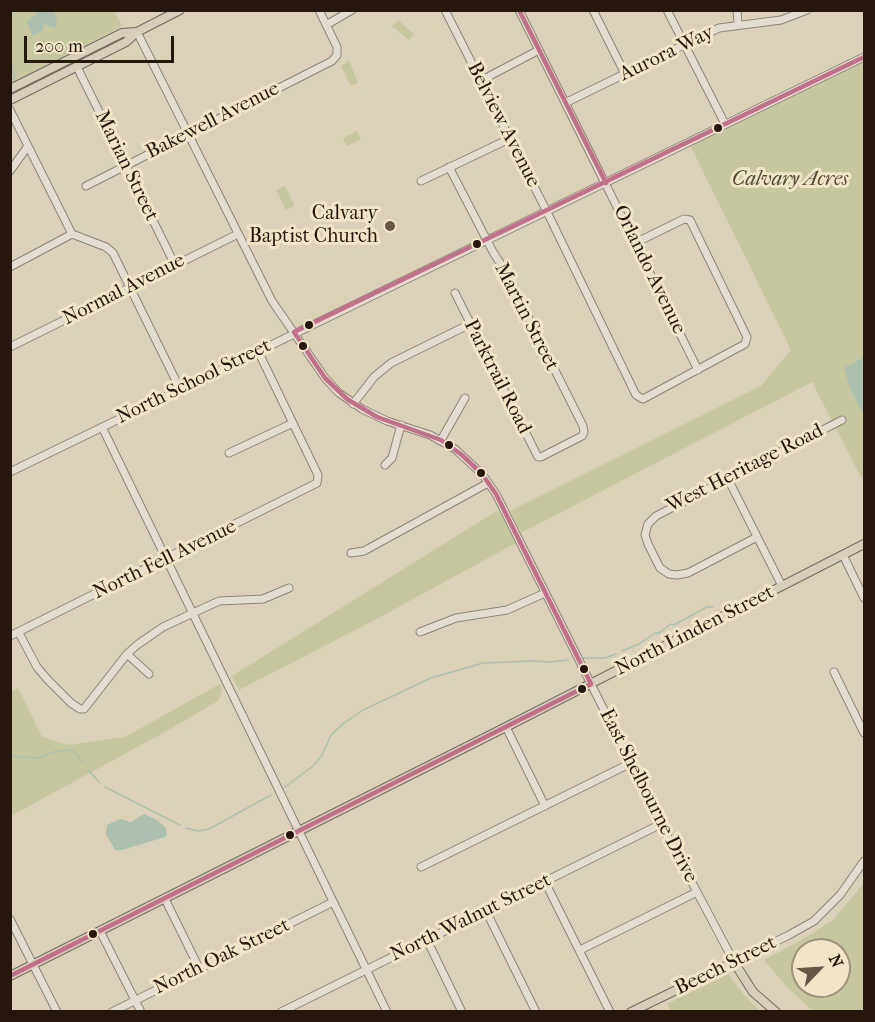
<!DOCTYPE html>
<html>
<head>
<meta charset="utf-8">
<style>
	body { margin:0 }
	#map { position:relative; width:875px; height:1022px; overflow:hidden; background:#dbd1b9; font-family:"IM FELL French Canon",serif }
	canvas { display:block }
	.frame { position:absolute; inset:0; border:12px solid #26170d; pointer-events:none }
	.north { position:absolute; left:791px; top:938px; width:60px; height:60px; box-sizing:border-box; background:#f1e5c8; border:2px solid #a0937d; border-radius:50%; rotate:65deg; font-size:16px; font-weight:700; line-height:24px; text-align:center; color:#26170d }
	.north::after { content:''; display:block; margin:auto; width:21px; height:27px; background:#655849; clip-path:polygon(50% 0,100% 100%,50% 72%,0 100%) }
	.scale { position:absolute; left:24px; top:36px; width:150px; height:27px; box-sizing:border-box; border:3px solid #26170d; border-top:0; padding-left:8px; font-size:18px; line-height:21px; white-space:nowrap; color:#26170d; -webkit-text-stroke:4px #f1e5c8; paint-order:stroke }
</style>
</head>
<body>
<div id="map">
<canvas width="875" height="1022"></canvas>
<div class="frame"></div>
<div class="north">N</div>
<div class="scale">200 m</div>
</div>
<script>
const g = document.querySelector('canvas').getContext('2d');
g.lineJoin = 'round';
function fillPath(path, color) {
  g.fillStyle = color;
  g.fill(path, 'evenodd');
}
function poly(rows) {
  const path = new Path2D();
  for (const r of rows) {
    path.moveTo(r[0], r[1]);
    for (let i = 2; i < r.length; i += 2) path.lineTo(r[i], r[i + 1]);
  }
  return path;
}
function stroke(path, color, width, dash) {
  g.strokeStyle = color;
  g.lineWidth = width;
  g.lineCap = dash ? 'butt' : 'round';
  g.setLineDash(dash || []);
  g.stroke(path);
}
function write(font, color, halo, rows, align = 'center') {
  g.font = font + ' "IM FELL French Canon",serif';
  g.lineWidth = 6;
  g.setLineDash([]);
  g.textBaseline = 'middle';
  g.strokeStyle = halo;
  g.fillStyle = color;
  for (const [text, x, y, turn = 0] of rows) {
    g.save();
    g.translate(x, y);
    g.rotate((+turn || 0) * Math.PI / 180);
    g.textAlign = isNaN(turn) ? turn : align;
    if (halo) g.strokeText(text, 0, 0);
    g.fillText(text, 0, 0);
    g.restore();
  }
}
fillPath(poly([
	[11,11,114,11,122,26,11,84],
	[398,20,414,34,409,40,392,26],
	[349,60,358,83,351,86,341,66],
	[862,62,864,67,864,476,861,477,812,382,521,533,510,511,761,386,791,350,690,145],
	[357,131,361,139,347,146,343,138],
	[285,186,295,206,286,210,276,190],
	[498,510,516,543,369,623,239,690,232,676],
	[220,684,222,691,218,701,165,732,11,816,11,692,18,688,42,737,68,745,125,737],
	[864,883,864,1011,813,1011,787,987,764,960,800,941,833,920],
	[803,950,839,950,839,986,803,986],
	[728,974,745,996,760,1011,671,1011,667,1004]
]), '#c6c79f');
fillPath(poly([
	[37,10,54,11,57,21,56,28,43,24,43,31,33,36,26,21,35,16],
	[864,357,864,415,851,391,844,368],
	[144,814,157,820,165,827,167,834,165,837,122,850,115,850,106,834,107,825,120,819,131,822]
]), '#acc0af');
stroke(poly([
	[10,52,10,53],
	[10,58,15,77,11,81],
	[622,651,639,644,655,633,659,633,671,624,674,625,707,607,713,607],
	[583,658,605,658,616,654],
	[10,756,37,758,57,751,72,750,83,762],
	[89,771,100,783],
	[105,787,180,825],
	[285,787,313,766,322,755,331,735,344,723,363,710,431,678,483,663,532,661,550,662,568,660],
	[186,828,198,831,209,829,271,795]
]), '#acc0af', 1.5);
const minor = poly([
	[445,10,550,218,636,395,643,399,745,344,747,337,690,220,684,219,635,243],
	[519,10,698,370],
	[593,10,625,74],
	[667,10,725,124],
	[737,10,738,24],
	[326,25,352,10],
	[137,32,272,301,325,378,339,393,362,409,387,421,430,435,455,449,482,474,496,494,661,824,734,962,789,935,814,921,840,895,864,861],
	[77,67,175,265],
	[480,81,539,50],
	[565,103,719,28,781,20,807,10],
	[10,110,72,234,106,247,113,253,180,389],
	[449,167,493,252,504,269,583,426,584,432,582,436,541,457,538,457,455,293],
	[10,171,28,146],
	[421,181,509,139],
	[86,186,332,61,337,55,337,47,319,10],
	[10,267,72,234],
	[10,347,238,234],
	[353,404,374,377,391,363,470,324],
	[102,427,387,1012],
	[441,440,465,398],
	[229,453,293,423],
	[385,465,392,458,401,425],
	[10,472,864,57],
	[728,479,782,586],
	[757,537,688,573,677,575,669,574,660,568,648,544,645,535,648,524,656,516,842,420],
	[351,553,364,551,488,483],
	[843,555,864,598],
	[420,632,456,618,507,610,545,593],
	[19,633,37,667,47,679,71,703,80,709,84,709,127,654,137,645,163,627,219,601,263,599,289,588],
	[10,636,317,483,318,475,258,351],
	[127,654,149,674],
	[834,672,864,733],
	[506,727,545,806],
	[421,867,631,763],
	[545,882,610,1012],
	[165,899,199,968],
	[486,911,536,1012],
	[10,919,57,1012],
	[100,931,141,1012],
	[427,940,462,1012],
	[580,950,697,892],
	[112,1012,333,902],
	[281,1012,661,824]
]);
const major = poly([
	[10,89,122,33,137,32],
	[10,100,126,42,137,32,180,10],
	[10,976,506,727,864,544],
	[631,1012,734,962,753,992,776,1012]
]);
stroke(minor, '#8c8576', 9);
stroke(major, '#736c5f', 10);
stroke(minor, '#e3ddd1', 7);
stroke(major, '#d7cebc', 8);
stroke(poly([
	[519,10,606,183],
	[294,332,864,57],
	[294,332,325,378,347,399,377,417,441,440,462,455,482,474,496,494,591,684],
	[10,976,591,684]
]), '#c26f89', 4.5);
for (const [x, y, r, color] of [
	[718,128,5,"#26170d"],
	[390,226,6,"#655849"],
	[477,244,5,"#26170d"],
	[309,325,5,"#26170d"],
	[303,346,5,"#26170d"],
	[449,445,5,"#26170d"],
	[481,473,5,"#26170d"],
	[584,669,5,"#26170d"],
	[582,689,5,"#26170d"],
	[290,835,5,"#26170d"],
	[93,934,5,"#26170d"]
]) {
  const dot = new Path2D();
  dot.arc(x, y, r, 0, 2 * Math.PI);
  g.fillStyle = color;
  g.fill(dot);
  stroke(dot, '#f1e5c8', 2);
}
write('20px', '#26170d', '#f1e5c8', [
	["Aurora Way",667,54,-26],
	["Bakewell Avenue",213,121,-27],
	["Belview Avenue",503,125,63],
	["Marian Street",126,166,64],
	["Orlando Avenue",649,270,64],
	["Normal Avenue",124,290,-27],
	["Martin Street",526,317,63],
	["Parktrail Road",497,377,63],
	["North School Street",194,382,-26],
	["West Heritage Road",745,469,-27],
	["North Fell Avenue",165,560,-26],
	["North Linden Street",695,631,-27],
	["East Shelbourne Drive",648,796,63],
	["North Walnut Street",471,918,-26],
	["North Oak Street",222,957,-26],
	["Beech Street",726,966,-26]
]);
write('italic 20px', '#514932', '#f1e5c8', [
	["Calvary Acres",790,180]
]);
write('20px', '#26170d', '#f1e5c8', [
	["Calvary",378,214],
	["Baptist Church",378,237]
], 'right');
</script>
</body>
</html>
